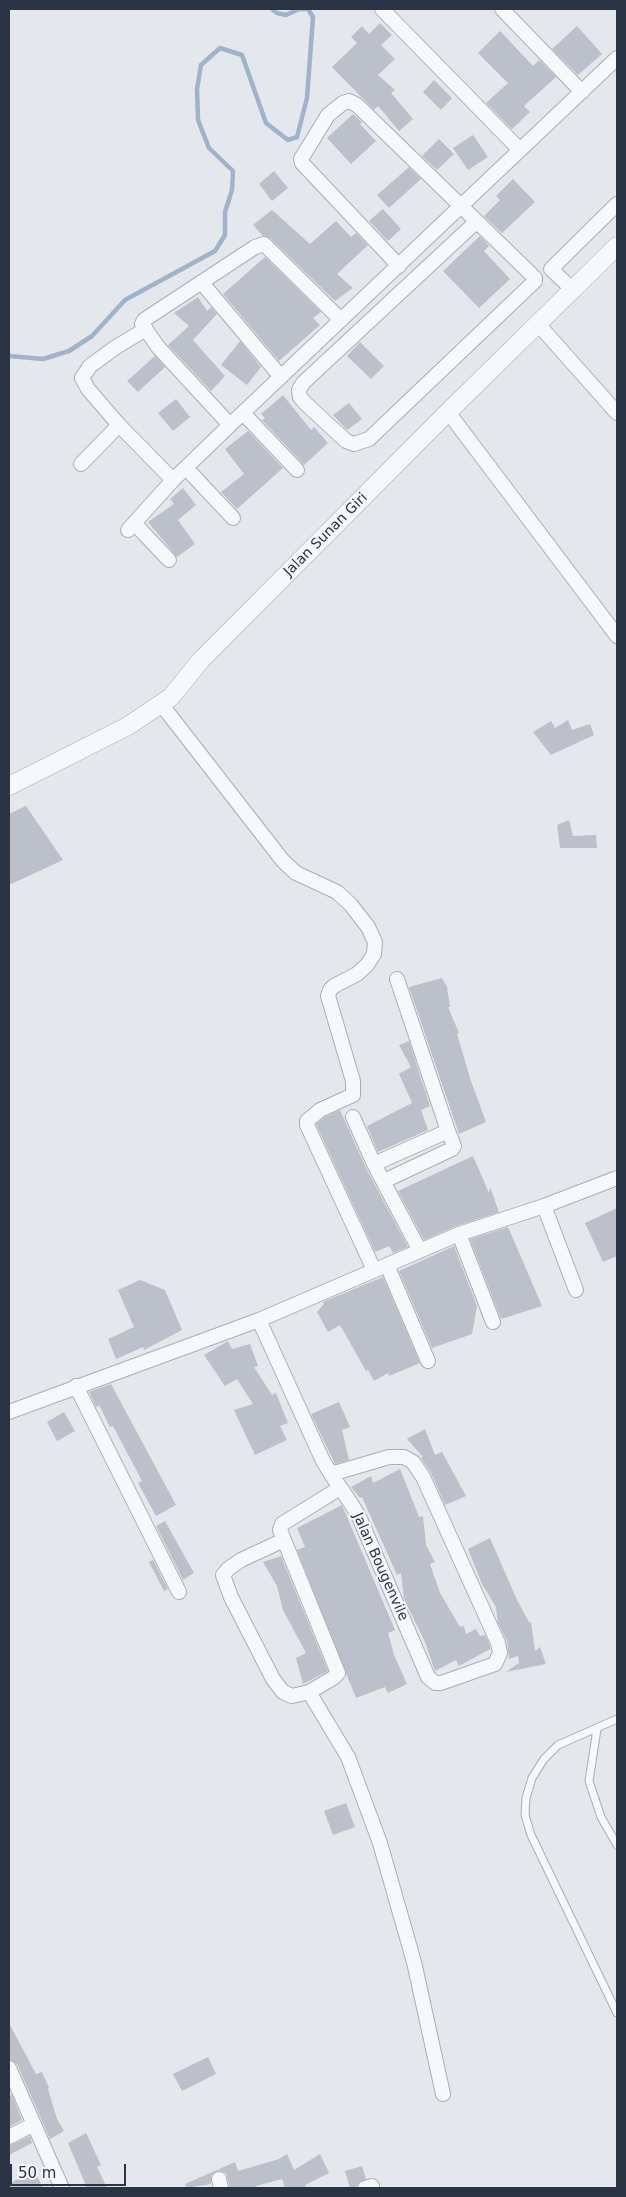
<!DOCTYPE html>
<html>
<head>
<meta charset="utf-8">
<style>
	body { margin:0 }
	#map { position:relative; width:626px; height:2197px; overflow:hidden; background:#e4e7ec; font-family:"DejaVu Sans",sans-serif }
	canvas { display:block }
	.frame { position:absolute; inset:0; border:10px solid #2b3445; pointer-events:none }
	.scale { position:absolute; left:10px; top:2164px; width:116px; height:22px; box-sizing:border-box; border:2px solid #2b3445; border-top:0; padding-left:6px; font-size:15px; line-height:18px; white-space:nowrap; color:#2b3445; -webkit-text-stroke:4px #f4f6f9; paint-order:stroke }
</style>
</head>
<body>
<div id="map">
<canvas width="626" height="2197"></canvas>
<div class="frame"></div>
<div class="scale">50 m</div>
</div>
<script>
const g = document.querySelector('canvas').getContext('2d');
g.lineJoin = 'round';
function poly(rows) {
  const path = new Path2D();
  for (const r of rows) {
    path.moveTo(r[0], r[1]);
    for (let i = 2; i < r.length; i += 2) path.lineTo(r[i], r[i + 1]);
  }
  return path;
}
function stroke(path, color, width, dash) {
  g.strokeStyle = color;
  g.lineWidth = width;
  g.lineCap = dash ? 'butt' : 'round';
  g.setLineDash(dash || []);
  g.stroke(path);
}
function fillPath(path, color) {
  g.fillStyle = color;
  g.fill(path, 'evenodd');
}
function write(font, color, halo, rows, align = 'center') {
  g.font = font + ' "DejaVu Sans",sans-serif';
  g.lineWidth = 4;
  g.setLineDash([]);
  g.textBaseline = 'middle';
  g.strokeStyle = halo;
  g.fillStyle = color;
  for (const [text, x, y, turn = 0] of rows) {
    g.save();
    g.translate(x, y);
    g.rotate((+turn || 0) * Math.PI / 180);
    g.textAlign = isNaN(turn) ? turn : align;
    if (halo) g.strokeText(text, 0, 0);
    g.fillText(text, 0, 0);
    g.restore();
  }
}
stroke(poly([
	[272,9,277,13,286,15,299,9],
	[9,356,43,359,69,351,92,336,125,300,215,251,225,235,225,212,232,190,233,171,209,148,198,120,197,89,201,65,220,48,242,55,266,123,288,140,297,137,307,98,313,17,308,9,301,9]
]), '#9fb4cc', 4.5);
fillPath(poly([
	[380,23,392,35,381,45,395,59,378,75,395,90,391,93,413,119,399,131,378,106,374,110,332,67,357,43,351,37,362,26,369,34],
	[577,26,602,54,578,75,552,49],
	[500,31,533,66,539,60,556,77,524,106,530,112,512,129,486,103,508,83,478,53],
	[434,80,452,98,441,110,423,92],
	[353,114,362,122,360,124,376,141,351,164,327,138],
	[473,135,488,157,468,170,453,148],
	[439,139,454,154,437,170,422,156],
	[409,167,421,179,389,208,377,195],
	[274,171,288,188,272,201,259,184],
	[513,179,535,202,502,233,484,216,500,200,496,196],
	[383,209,401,229,388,241,369,221],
	[272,210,310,244,336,221,351,237,356,233,368,245,337,274,353,288,335,301,270,238,263,236,253,225],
	[480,236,489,246,484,251,510,279,479,308,443,271],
	[265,257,321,312,313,318,320,325,279,361,223,294],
	[198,297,207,311,211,307,217,314,193,340,225,376,211,391,168,345,189,326,174,313],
	[240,341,261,367,247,385,221,365],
	[360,342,384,366,371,379,347,356],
	[155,356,165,367,138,392,127,381],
	[283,395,311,430,314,427,328,443,304,465,262,420,265,418,261,414],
	[176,399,190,417,173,431,158,413],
	[349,403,362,419,347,430,333,415],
	[248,431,283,468,237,509,221,492,244,474,225,449],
	[183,488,196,505,178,520,195,544,177,557,148,522,174,504,170,499],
	[568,720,572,730,590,724,594,735,551,755,533,732,551,721,555,728],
	[26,806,63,860,9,885,9,814],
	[569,820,573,836,596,835,597,848,560,848,557,825],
	[442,978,447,987,450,1007,448,1007,459,1033,457,1034,471,1081,486,1122,459,1134,409,987],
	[409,1041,430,1106,421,1110,428,1130,378,1152,367,1126,412,1103,399,1074,411,1067,399,1045],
	[340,1110,366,1168,408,1247,393,1253,389,1246,375,1252,316,1124,325,1117],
	[473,1156,489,1193,490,1187,499,1212,456,1226,424,1240,398,1191],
	[617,1208,617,1256,603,1262,585,1223],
	[508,1227,542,1306,501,1319,470,1239],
	[454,1246,477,1306,472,1334,432,1348,399,1271],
	[383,1277,420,1363,389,1376,388,1373,374,1381,368,1370,366,1371,340,1325,328,1332,317,1312,324,1304,323,1302],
	[140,1280,165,1290,182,1330,144,1350,143,1347,116,1359,108,1339,134,1327,118,1290],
	[228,1341,232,1349,250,1344,258,1366,254,1367,272,1395,276,1393,288,1423,280,1426,287,1440,255,1455,234,1410,253,1404,237,1379,225,1386,204,1355],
	[111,1384,176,1505,156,1516,138,1483,142,1481,113,1426,110,1427,99,1405,96,1407,89,1392],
	[339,1402,350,1427,342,1430,349,1460,335,1464,311,1414],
	[64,1412,75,1431,57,1441,47,1422],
	[425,1429,435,1455,442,1452,466,1496,445,1505,431,1473,421,1458,423,1457,407,1439],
	[400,1469,419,1517,423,1516,426,1545,435,1562,430,1564,440,1593,460,1627,464,1626,466,1634,476,1629,480,1636,485,1635,490,1646,490,1649,459,1666,456,1660,435,1671,425,1642,404,1599,401,1573,397,1575,362,1497,360,1498,351,1487,371,1476,373,1483],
	[342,1505,395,1630,388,1633,394,1655,407,1684,388,1693,385,1687,356,1698,297,1550,305,1547,297,1528],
	[165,1521,194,1573,183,1580,156,1526],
	[490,1538,517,1600,529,1622,531,1622,535,1651,540,1647,546,1664,506,1672,519,1663,518,1656,509,1659,507,1641,498,1623,496,1607,482,1584,468,1549],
	[281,1556,328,1671,303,1684,296,1658,306,1653,283,1610,277,1586,263,1562],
	[153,1560,168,1589,164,1591,149,1562],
	[346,1803,355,1827,333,1835,324,1811],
	[9,2023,36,2074,42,2072,49,2088,48,2089,57,2119,64,2131,50,2139,17,2064,9,2059],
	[208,2057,216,2074,182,2091,173,2074],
	[12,2095,22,2120,9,2127,9,2096],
	[86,2133,101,2165,97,2167,107,2188,87,2188,68,2143],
	[30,2136,32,2143,9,2155,9,2146],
	[287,2154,294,2170,320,2154,329,2173,305,2185,306,2188,285,2188,282,2179,256,2186,257,2188,230,2188,226,2173,218,2170,211,2176,211,2184,186,2188,185,2184,235,2162,238,2171,279,2159],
	[362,2166,366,2179,359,2182,356,2188,350,2188,345,2171],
	[34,2170,43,2188,9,2188,9,2184]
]), '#bbc0ca');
const service = poly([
	[617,1719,558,1745,544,1759,532,1778,526,1798,525,1815,531,1835,617,2013],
	[597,1729,589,1781,601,1817,617,1845]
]);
const minor = poly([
	[382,9,520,150],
	[502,9,582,92],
	[399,266,302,163,301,159,328,115,343,103,349,101,357,105,535,278,535,281,369,439,354,444,346,441,305,403,300,397,299,390,303,383,476,222],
	[202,283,281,377],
	[573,290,551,269,617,204],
	[538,324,617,413],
	[146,329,116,347,90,366,82,378,88,389,119,425,173,480],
	[448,412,617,636],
	[243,413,297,470],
	[230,425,158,347,142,324,144,320,255,247,264,244,341,320],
	[81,464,119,425],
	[186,468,233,518],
	[134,523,169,560],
	[128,530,173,480,230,425,617,58],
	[161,704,283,861,296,873,337,892,351,905,368,927,375,942,374,954,367,965,357,974,334,986,330,990,328,996,353,1081,353,1095,320,1110,307,1121,307,1125,374,1270],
	[397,979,448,1131,374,1164,420,1251],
	[353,1117,374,1164],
	[384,1181,452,1149,454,1146,448,1131],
	[544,1206,576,1290],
	[459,1234,493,1322],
	[387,1265,428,1361],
	[259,1320,323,1461,331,1474,352,1505,360,1519,428,1677,435,1683,441,1683,495,1664,500,1653,498,1643,423,1477,413,1462,404,1457,389,1457,331,1474],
	[76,1386,179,1592],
	[9,1412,259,1320,459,1234,544,1206,617,1178],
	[284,1540,241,1560,228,1569,223,1575,231,1597,273,1679,283,1692,292,1696,309,1692,333,1678,338,1673,280,1530,282,1524,340,1488],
	[309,1692,348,1757,380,1843,414,1962,443,2094],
	[9,2068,62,2188],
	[9,2137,34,2124],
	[219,2179,221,2188],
	[365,2188,372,2186]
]);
const tertiary = poly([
	[9,786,128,726,171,697,201,660,448,412,617,246]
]);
stroke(service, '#a9aeb7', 9);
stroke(minor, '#a9aeb7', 16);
stroke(tertiary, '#a9aeb7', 19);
stroke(service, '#f7f8fa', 7);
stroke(minor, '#f7f8fa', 14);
stroke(tertiary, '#f7f8fa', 18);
write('14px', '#2b3445', '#f4f6f9', [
	["Jalan Sunan Giri",326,535,-45],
	["Jalan Bougenvile",380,1567,66]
]);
</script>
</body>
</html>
